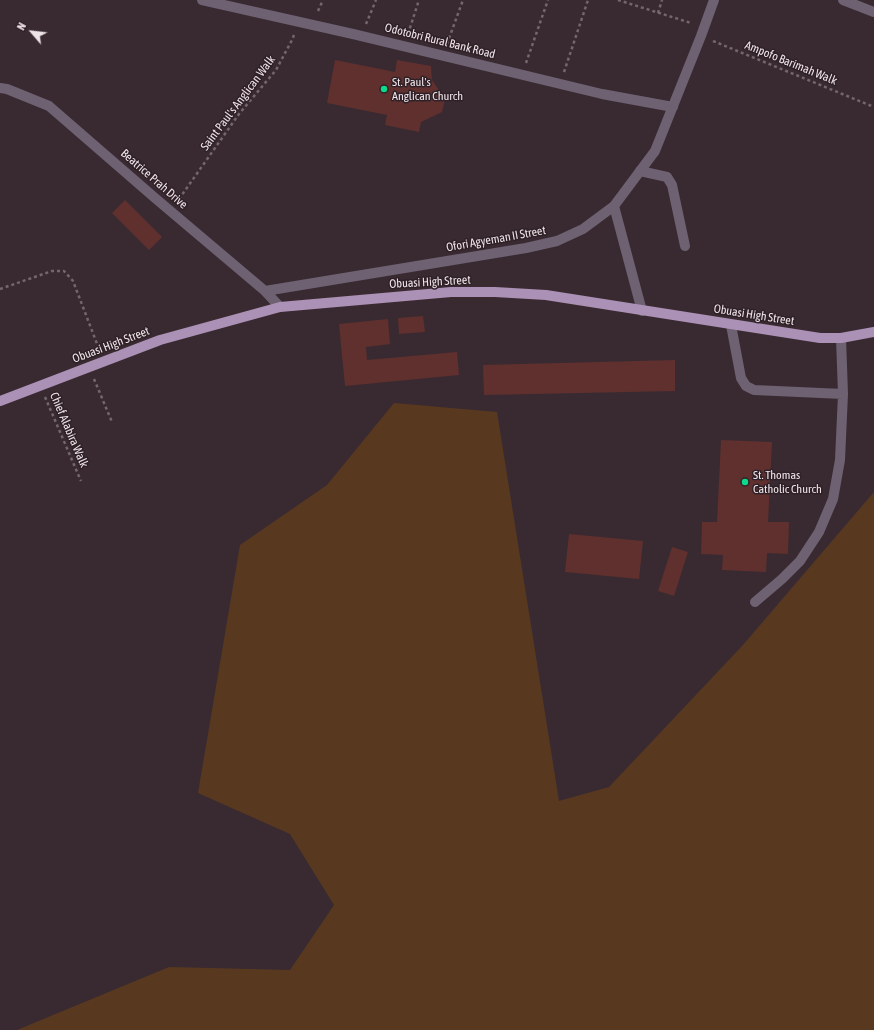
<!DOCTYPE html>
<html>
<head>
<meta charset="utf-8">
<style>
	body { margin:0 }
	#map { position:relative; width:874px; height:1030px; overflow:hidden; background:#392a31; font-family:"Asap Condensed",sans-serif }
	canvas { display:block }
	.north { position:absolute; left:12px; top:12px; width:40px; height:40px; -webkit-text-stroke:3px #2f2127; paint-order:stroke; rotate:298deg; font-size:11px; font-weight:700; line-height:16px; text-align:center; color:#eee4e8 }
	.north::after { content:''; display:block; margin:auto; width:14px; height:18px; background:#eee4e8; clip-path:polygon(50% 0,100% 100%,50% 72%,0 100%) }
</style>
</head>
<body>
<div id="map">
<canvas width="874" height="1030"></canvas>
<div class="north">N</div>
</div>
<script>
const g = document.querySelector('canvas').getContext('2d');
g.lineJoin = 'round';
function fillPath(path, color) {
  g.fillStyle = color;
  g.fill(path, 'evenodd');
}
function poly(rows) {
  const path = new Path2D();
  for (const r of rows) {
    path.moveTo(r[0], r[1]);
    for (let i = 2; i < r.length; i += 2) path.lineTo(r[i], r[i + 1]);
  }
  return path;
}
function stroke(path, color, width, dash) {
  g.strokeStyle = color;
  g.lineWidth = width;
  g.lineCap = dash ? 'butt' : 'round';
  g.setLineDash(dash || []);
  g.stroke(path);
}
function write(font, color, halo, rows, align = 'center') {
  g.font = font + ' "Asap Condensed",sans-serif';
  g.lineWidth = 3;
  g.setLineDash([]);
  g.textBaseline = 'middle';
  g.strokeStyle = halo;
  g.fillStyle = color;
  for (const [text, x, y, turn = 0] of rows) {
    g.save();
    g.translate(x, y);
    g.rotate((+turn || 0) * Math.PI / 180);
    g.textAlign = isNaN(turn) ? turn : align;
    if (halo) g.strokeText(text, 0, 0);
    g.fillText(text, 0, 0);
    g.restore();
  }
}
fillPath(poly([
	[394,403,497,412,559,801,609,787,743,645,874,492,874,1030,17,1030,169,967,290,970,334,905,290,834,198,793,240,545,327,485]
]), '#583920');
fillPath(poly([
	[335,60,395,72,397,60,431,66,432,80,445,99,442,112,421,122,419,132,385,125,387,115,327,103],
	[125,200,162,237,149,250,112,213],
	[423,316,425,332,399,334,398,318],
	[388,319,390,344,366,347,367,360,457,352,459,375,345,386,339,324],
	[675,360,675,391,484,395,483,365],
	[721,440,772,442,768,522,789,522,788,554,767,553,766,572,722,570,723,555,701,554,702,522,717,522],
	[569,534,643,541,639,579,565,572],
	[672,547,688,552,674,596,658,591]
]), '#5f302e');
stroke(poly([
	[618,0,691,23],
	[318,11,323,0],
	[658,13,662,0],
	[366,24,376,0],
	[408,34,419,0],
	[713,41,874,107],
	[447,44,463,0],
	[526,63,548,0],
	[564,72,588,0],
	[179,199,239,114,276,70,292,40,294,35],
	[0,289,52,271,64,271,73,281,99,349],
	[94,379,112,422],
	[45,397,81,481]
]), '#74666c', 2.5, [3, 3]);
stroke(poly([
	[640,171,667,177,672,185,685,246],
	[614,206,642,311],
	[731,325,741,378,746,386,754,390,843,394],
	[755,602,782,579,800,561,819,532,833,499,840,460,843,394,841,338]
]), '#6e6172', 10);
stroke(poly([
	[202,0,353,34,602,94,673,107],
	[843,0,874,12],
	[0,88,7,89,49,106,155,198,265,291,280,307],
	[265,291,526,248,557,241,583,229,614,206,655,151,701,36,714,0]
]), '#6e6172', 10);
stroke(poly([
	[0,401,160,340,280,307,451,292,495,292,546,295,820,338,841,338,874,332]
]), '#ab91b5', 10);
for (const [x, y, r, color] of [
	[384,89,4,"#0ed98a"],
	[745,482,4,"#0ed98a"]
]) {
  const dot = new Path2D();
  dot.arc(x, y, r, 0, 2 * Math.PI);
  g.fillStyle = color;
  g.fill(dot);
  stroke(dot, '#2f2127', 1.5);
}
write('12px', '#eee4e8', '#2f2127', [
	["Odotobri Rural Bank Road",440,41,14],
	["Ampofo Barimah Walk",791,63,22],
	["Saint Paul's Anglican Walk",238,103,-53],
	["Beatrice Prah Drive",154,179,41],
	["Ofori Agyeman II Street",496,239,-10],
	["Obuasi High Street",430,282,-3],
	["Obuasi High Street",754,315,9],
	["Obuasi High Street",111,345,-21],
	["Chief Alabira Walk",69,430,67]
]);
write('12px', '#eee4e8', '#2f2127', [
	["St. Paul's",392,82],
	["Anglican Church",392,96],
	["St. Thomas",753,475],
	["Catholic Church",753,489]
], 'left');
</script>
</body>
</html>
